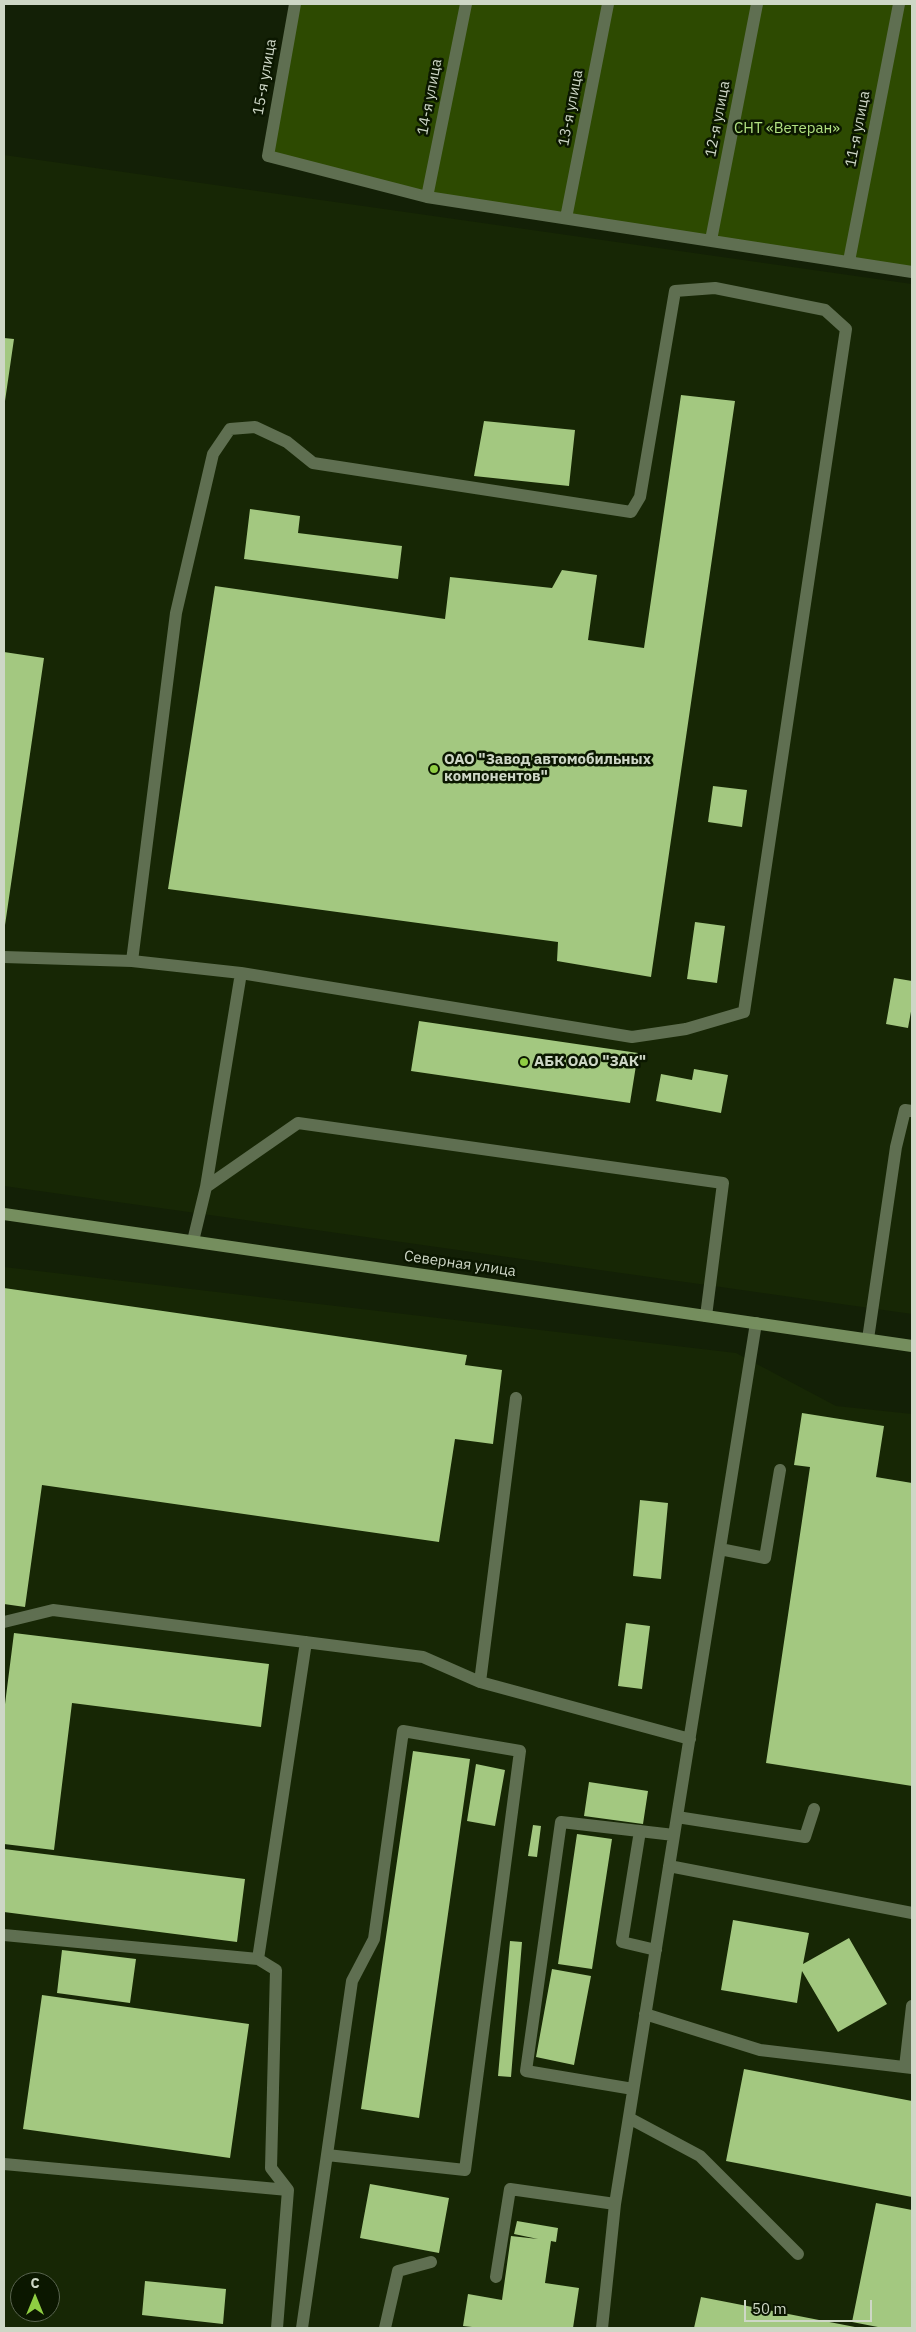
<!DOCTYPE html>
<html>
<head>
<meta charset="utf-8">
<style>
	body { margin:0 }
	#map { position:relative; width:916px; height:2332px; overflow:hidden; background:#132006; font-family:"IBM Plex Sans",sans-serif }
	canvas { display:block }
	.frame { position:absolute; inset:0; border:5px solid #ced7c6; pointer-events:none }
	.north { position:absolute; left:10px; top:2272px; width:50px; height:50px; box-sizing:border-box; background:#0b1700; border:1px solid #59644f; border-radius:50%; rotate:0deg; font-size:14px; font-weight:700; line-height:20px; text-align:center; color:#ced7c6 }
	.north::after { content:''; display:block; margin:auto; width:18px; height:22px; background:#8fcd42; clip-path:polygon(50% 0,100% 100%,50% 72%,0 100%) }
	.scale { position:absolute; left:744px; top:2300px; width:128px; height:22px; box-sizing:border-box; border:2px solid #ced7c6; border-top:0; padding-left:6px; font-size:15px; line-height:18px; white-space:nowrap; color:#ced7c6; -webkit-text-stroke:4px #0b1700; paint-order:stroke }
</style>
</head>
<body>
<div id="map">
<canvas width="916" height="2332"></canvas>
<div class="frame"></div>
<div class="north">С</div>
<div class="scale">50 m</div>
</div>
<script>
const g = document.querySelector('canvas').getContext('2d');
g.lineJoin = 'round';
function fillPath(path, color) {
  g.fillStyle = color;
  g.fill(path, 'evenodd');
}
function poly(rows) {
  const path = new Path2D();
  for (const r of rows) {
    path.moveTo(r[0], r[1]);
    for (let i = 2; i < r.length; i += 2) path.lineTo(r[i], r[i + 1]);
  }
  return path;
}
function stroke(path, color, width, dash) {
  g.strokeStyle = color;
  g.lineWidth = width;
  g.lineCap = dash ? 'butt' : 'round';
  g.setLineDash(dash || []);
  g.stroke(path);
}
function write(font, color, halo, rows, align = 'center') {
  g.font = font + ' "IBM Plex Sans",sans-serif';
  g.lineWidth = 5;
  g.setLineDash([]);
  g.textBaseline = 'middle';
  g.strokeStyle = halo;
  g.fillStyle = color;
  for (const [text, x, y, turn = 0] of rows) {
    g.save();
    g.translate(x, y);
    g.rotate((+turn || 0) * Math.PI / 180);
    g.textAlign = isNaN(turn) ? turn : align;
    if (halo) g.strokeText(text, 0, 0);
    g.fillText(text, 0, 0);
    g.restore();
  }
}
fillPath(poly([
	[4,155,912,284,912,1314,4,1186],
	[4,1267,736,1353,836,1406,912,1414,912,2328,4,2328],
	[20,2282,50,2282,50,2312,20,2312]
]), '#172705');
fillPath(poly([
	[295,4,912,4,912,275,427,197,268,156]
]), '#2d4a01');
fillPath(poly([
	[4,338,14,339,5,401,4,401],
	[681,395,735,401,651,977,557,961,558,942,168,889,215,586,445,619,450,577,552,588,562,570,597,575,588,640,644,648],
	[484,421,575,430,569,486,474,476],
	[250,509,300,516,298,533,402,546,398,579,244,559],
	[4,652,44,658,5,925,4,925],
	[713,786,747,790,742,827,708,822],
	[695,922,725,926,717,983,687,979],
	[894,978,912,981,912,1006,908,1028,886,1024],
	[419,1021,638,1053,630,1103,411,1071],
	[694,1069,728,1075,721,1113,656,1101,661,1074,692,1080],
	[4,1288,467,1355,465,1365,502,1370,493,1444,455,1439,439,1542,42,1485,25,1607,4,1604],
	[802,1413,884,1426,876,1477,912,1483,912,1786,766,1763,810,1467,794,1465],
	[640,1500,668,1503,661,1579,633,1576],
	[626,1623,650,1626,642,1689,618,1686],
	[14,1633,269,1664,261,1727,72,1703,54,1850,4,1844,4,1712],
	[413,1751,470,1759,419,2118,361,2109],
	[476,1764,505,1770,495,1826,467,1821],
	[589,1782,648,1791,643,1824,584,1816],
	[533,1825,541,1826,537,1857,528,1856],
	[577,1834,612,1839,592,1969,558,1964],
	[4,1849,245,1879,237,1942,4,1912],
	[733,1920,809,1933,803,1964,849,1938,887,2004,838,2032,802,1971,797,2003,721,1990],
	[510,1941,522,1942,511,2077,498,2076],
	[62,1950,136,1959,130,2003,57,1993],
	[552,1969,591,1976,574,2065,536,2057],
	[42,1995,249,2024,230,2158,23,2129],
	[744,2069,912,2101,912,2197,726,2161],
	[370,2184,449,2198,439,2253,360,2238],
	[876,2203,912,2210,912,2328,883,2328,852,2322],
	[517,2221,558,2228,556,2242,551,2241,545,2283,579,2288,573,2328,481,2328,463,2326,468,2294,502,2300,511,2236,538,2239,514,2234],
	[145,2281,226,2289,223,2324,142,2315],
	[701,2297,855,2327,855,2328,694,2328]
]), '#a3c880');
stroke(poly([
	[295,4,268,156,427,197,912,272],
	[427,197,466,4],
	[566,218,608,4],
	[711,240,757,4],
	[849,261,899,4],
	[4,957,132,961,241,973,632,1037,686,1029,744,1012,846,329,825,310,715,288,675,291,640,497,631,512,313,463,287,442,255,427,230,429,213,454,176,613,132,961],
	[206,1187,298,1123,723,1183,706,1316],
	[193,1241,206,1187,241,973],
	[868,1339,896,1147,905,1110,912,1111],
	[516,1398,480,1682,690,1739],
	[720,1549,765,1558,780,1470],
	[4,1622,53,1610,423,1657,480,1682],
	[677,1817,805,1837,814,1809],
	[640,1831,622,1942,656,1950],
	[669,1866,912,1913],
	[4,1935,258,1959,306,1642],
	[258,1959,276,1970,271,2168,288,2190,277,2328],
	[645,2014,760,2050,912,2068],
	[905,2067,912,2006],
	[633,2089,526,2071,561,1822,674,1835],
	[629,2118,700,2156,798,2254],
	[4,2164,288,2190],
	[496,2277,510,2189,615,2204],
	[302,2328,352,1981,374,1939,403,1731,520,1751,465,2170,327,2155],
	[385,2328,398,2271,431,2262],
	[602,2328,615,2204,756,1323]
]), '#5f6f51', 12);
stroke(poly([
	[4,1214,912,1346]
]), '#758e5e', 12);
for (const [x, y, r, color] of [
	[434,769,5,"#8fcd42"],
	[524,1062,5,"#8fcd42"]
]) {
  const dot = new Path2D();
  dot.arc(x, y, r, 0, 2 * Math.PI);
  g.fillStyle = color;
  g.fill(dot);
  stroke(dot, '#0b1700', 2);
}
write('15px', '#ced7c6', '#0b1700', [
	["15-я улица",265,77,-80],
	["14-я улица",430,97,-79],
	["13-я улица",571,108,-79],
	["12-я улица",718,119,-79],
	["11-я улица",858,129,-79],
	["Северная улица",460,1264,8]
]);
write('15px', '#b1e181', '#0b1700', [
	["СНТ «Ветеран»",787,129]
]);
write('bold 15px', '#ced7c6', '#0b1700', [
	["ОАО \"Завод автомобильных",444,760],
	["компонентов\"",444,777],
	["АБК ОАО \"ЗАК\"",534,1062]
], 'left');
</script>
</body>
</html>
